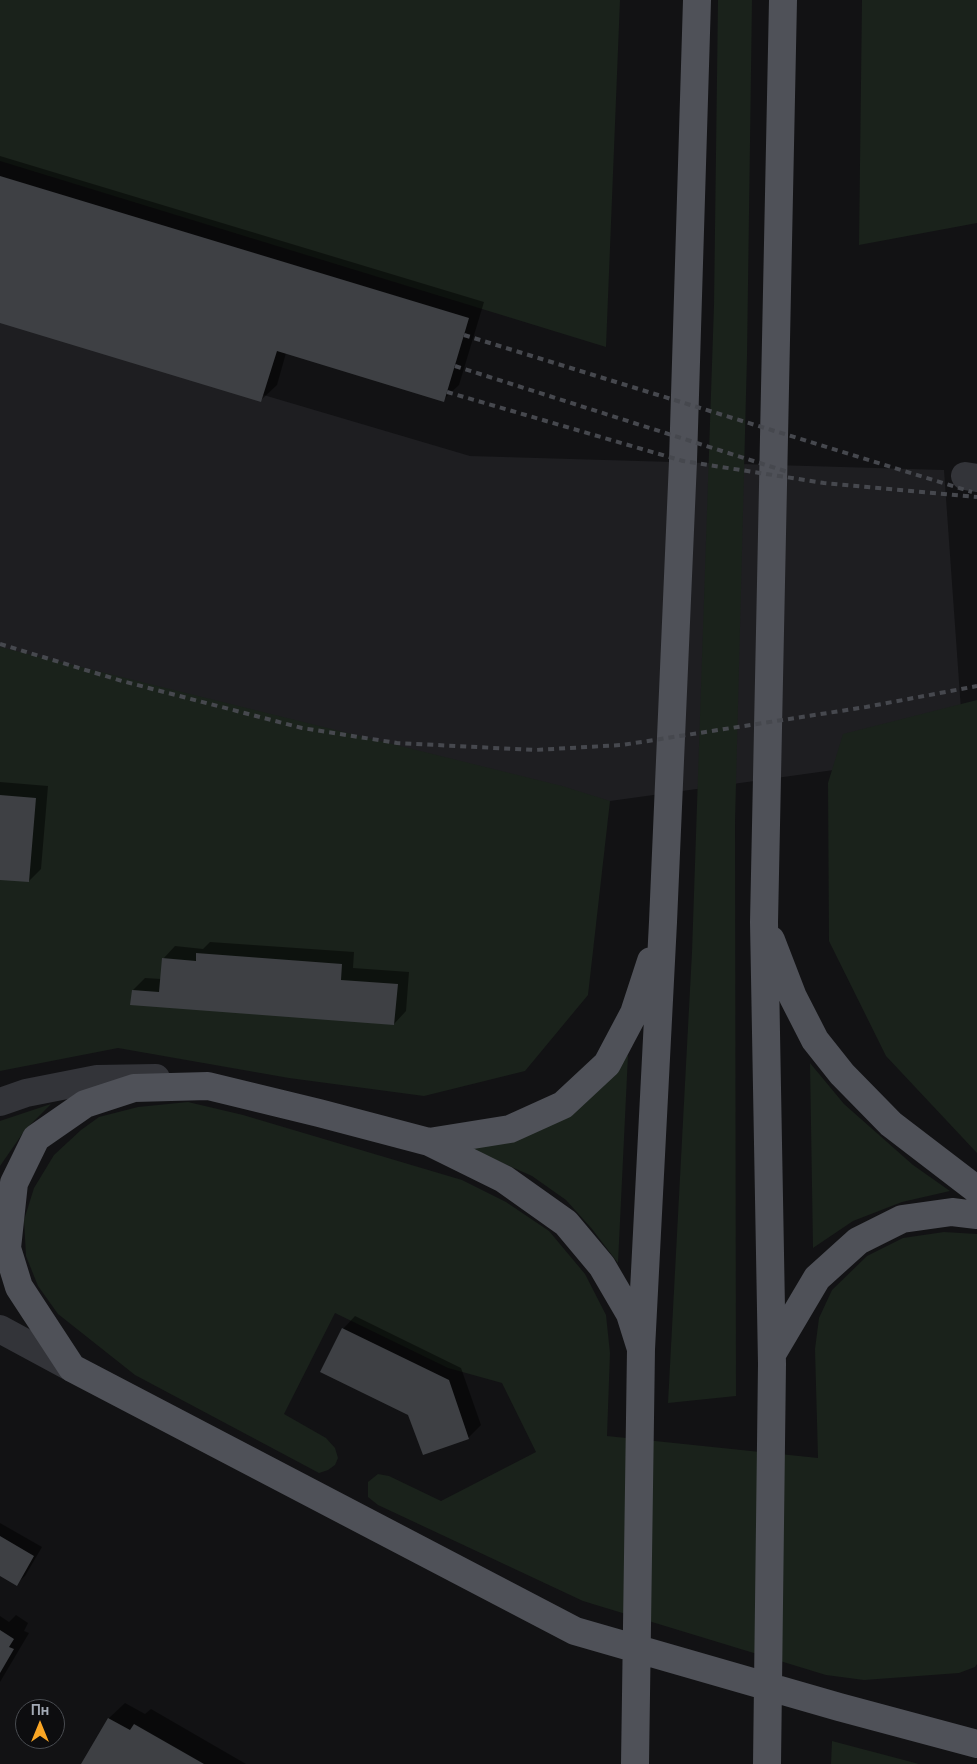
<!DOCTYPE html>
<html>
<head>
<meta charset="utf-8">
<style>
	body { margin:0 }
	#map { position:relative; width:977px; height:1764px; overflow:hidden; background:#121214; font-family:Raleway,sans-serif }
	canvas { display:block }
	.north { position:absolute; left:15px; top:1699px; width:50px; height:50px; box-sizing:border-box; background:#0d0d0f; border:1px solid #494c51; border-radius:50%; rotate:0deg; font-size:14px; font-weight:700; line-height:20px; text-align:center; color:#a3aab5 }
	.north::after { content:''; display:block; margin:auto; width:18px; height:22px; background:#faa624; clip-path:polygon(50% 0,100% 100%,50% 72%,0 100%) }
</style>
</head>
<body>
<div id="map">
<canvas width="977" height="1764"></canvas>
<div class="north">Пн</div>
</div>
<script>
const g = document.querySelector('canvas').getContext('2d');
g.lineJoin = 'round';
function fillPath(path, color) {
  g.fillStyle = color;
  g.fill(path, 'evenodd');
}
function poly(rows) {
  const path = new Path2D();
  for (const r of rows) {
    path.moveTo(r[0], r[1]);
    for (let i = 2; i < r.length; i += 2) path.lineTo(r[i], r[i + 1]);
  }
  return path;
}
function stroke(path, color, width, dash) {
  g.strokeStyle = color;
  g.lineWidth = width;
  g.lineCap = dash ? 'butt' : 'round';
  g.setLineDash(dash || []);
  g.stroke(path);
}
fillPath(poly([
	[0,317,470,456,944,470,964,752,444,824,0,720]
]), '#1e1e21');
fillPath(poly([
	[0,0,620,0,606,347,0,161],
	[718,0,752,0,747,356,735,822,736,1396,668,1403,692,952,714,305],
	[862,0,977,0,977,223,859,245],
	[0,647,562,786,610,801,588,995,525,1071,424,1096,289,1078,118,1048,0,1071],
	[977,700,977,1153,886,1056,829,941,828,783,843,734],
	[628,1055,618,1263,592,1229,566,1200,532,1176,471,1149,585,1102],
	[810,1063,844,1104,913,1165,950,1191,902,1202,853,1221,813,1248],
	[188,1102,243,1115,462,1180,506,1202,549,1231,585,1274,606,1315,610,1353,607,1436,818,1458,815,1349,819,1318,832,1290,867,1256,903,1238,944,1232,977,1234,977,1664,975,1667,959,1673,864,1680,826,1675,583,1601,378,1505,368,1497,368,1482,378,1474,389,1476,441,1501,536,1452,502,1383,448,1368,335,1313,284,1414,326,1438,335,1448,338,1458,335,1465,328,1470,319,1473,135,1375,58,1314,38,1286,26,1256,24,1220,34,1188,54,1155,81,1130,99,1117,138,1107],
	[51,1104,25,1130,0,1166,0,1121],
	[832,1741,919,1764,831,1764]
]), '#1a221b');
fillPath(poly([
	[0,156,484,302,459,385,443,400,286,353,277,385,261,400,0,322],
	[0,782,48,786,41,869,29,881,0,879],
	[210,942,354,952,353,968,409,972,406,1011,394,1024,133,990,145,978,161,979,163,959,175,946,203,949],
	[355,1316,461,1368,481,1425,468,1438,409,1414,343,1329],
	[0,1523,42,1547,25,1576,16,1584,0,1574],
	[16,1615,28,1623,24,1631,29,1633,0,1682,0,1616,9,1622],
	[125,1703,145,1714,151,1709,246,1764,82,1764,109,1718]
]), '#0007');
fillPath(poly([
	[0,176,469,318,444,402,277,351,261,402,0,323],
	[0,795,36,798,29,882,0,880],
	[196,953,342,964,341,980,398,984,394,1025,130,1005,132,990,159,992,162,958,196,961],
	[342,1328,449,1380,469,1439,423,1455,408,1415,320,1372],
	[0,1536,34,1556,17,1586,0,1576],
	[0,1630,14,1639,9,1647,14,1649,0,1673],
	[108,1718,130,1730,134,1724,204,1764,81,1764]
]), '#3e4044');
stroke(poly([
	[965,476,977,478],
	[0,1102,26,1093,97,1079,156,1078],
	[0,1329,72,1368]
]), '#333439', 28);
stroke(poly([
	[771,940,793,997,815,1040,842,1074,891,1124,977,1190],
	[429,1142,510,1129,563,1105,607,1064,634,1013,651,961],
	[641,1349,630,1314,602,1266,566,1223,504,1179,429,1142,319,1113,208,1086,134,1088,85,1104,36,1138,14,1183,7,1248,19,1287,72,1368,575,1631,839,1707,977,1744],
	[772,1354,817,1278,858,1241,902,1219,952,1212,977,1215],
	[635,1764,641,1349,663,922,683,461,697,0],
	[767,1764,772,1364,764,922,783,0]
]), '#4f5158', 28);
stroke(poly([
	[464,335,972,492],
	[455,366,788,472],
	[447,392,683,461,824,483,977,497],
	[0,644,122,681,302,728,397,743,535,750,622,745,866,707,977,686]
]), '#46484e', 4, [6, 5]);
</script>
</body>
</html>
